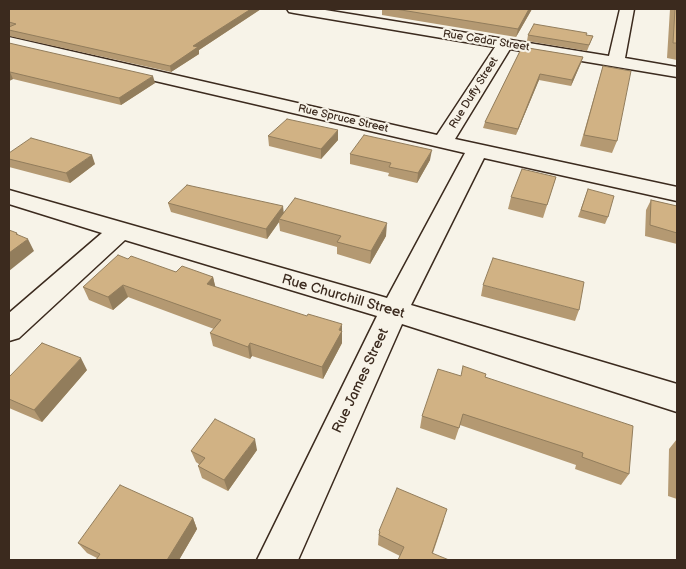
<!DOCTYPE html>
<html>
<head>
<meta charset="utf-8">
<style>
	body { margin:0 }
	#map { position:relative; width:686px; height:569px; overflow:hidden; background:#f7f3e8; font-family:"Balsamiq Sans",sans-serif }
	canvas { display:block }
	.frame { position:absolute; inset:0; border:10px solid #3b2a1e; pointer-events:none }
</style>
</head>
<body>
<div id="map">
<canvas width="686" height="569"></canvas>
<div class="frame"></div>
</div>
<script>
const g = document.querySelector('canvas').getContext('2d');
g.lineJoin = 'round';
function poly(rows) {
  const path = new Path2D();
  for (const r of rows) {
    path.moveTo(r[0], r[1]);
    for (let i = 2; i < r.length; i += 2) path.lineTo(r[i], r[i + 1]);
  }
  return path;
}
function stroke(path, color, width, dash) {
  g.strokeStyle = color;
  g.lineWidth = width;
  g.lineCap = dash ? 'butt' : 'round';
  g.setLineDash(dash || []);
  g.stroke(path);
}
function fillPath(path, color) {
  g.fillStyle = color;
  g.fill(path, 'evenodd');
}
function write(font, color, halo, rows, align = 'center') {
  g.font = font + ' "Balsamiq Sans",sans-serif';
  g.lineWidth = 4.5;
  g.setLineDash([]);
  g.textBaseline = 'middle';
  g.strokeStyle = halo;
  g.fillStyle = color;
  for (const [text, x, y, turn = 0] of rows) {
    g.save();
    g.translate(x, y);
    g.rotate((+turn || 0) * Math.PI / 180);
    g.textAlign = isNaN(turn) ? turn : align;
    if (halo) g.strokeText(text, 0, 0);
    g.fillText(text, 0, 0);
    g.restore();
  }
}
const minor = poly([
	[287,9,319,9,609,56,620,9,634,9,625,58,677,67,677,77,510,49,455,139,677,187,677,201,484,158,411,305,677,384,677,412,402,324,298,560,257,560,377,316,125,240,19,338,9,341,9,313,102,233,9,204,9,190,387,298,465,153,9,47,9,37,437,135,495,47,294,13,289,12,287,9]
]);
stroke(minor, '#3b2a1e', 3);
fillPath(minor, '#f7f3e8');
fillPath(poly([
	[9,9,261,9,199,50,199,54,171,72,9,36],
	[382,9,532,9,516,37,382,15],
	[670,9,677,9,677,60,667,58],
	[528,35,586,35,593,36,587,51,527,41],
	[9,43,155,83,121,105,13,79,9,81],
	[522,47,583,57,581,63,571,86,539,80,516,135,483,128,485,122],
	[603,66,617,141,612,153,580,146],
	[268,136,338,140,321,159,269,146],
	[9,153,95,164,70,183,9,167],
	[350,154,430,160,417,183,388,176,389,173,350,164],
	[556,177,543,218,508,209,511,197],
	[588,189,608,217,605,224,578,217],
	[651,200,677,206,677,244,645,236,646,210],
	[168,203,284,212,386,236,370,264,337,254,337,247,280,231,279,222,267,239,171,212],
	[128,259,176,272,213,277,215,287,342,337,342,343,323,379,252,356,250,359,213,346,210,333,214,329,128,297,113,310,89,300,83,287],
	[483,285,579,310,575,321,481,296],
	[87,370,42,422,9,408,9,377],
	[485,377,629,474,621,485,575,469,576,465,460,425,455,440,420,428,422,416],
	[677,439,677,499,668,496,669,449],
	[257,450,228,491,202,478,198,466,200,465,196,462,191,451],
	[193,518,197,529,179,560,96,560,97,558,87,553,78,543],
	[444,520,433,553,400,556,378,545,379,531]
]), '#b49972');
fillPath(poly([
	[251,9,261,9,199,50,199,54,171,72,170,66,193,46],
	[529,9,532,9,516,37,518,29],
	[583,57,581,63,571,86,572,80],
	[10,72,13,79,9,81,9,73],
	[540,74,539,80,516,135,518,129],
	[153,76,155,83,121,105,119,98],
	[338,130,338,140,321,159,321,149],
	[432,150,430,160,417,183,418,173],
	[92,155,95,164,70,183,66,173],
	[283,206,284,215,279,219,279,222,267,239,266,229],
	[387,223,386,236,370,264,371,251],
	[17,233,22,243,28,239,34,251,9,271,9,253,16,234],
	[213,277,216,289,207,284],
	[123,285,128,297,113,310,108,297],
	[342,324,342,343,323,379,322,367],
	[250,343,252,356,250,359,248,347],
	[81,358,87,370,42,422,34,410],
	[255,439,257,450,228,491,224,480],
	[193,518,197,529,179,560,167,560]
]), '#927d5c');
const building = poly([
	[9,9,251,9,193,46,198,47,170,66,9,30,9,27,16,24,9,22,9,9],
	[395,9,529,9,518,29,395,9],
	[675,9,677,9,677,43,673,43,675,9],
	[534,24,587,33,586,35,593,36,589,45,528,35,534,24],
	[9,43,153,76,119,98,10,72,9,73,9,43],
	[522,47,583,57,572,80,540,74,518,129,485,122,522,47],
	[603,66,631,71,617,141,584,135,603,66],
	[287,119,338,130,321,149,268,136,287,119],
	[364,135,432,150,418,173,389,167,391,163,350,154,364,135],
	[31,138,92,155,66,173,9,159,9,153,31,138],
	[522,169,556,177,547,205,511,197,522,169],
	[187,185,283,206,266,229,168,203,187,185],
	[588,189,614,196,608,217,581,210,588,189],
	[295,198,387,223,371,251,337,242,341,236,279,219,295,198],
	[651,200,677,206,677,233,650,225,651,200],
	[9,230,17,233,16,234,28,239,9,253,9,230],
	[118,255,128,259,131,256,176,272,182,266,213,277,207,284,307,316,308,314,342,324,339,330,342,331,322,367,250,343,248,347,210,333,221,320,123,285,108,297,83,287,118,255],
	[493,258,584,282,579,310,483,285,493,258],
	[42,343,81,358,34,410,9,399,9,377,42,343],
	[463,366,486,374,485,377,633,426,629,474,582,457,583,453,463,414,459,428,422,416,438,369,461,376,463,366],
	[215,419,255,439,224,480,198,466,205,458,191,451,215,419],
	[120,485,193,518,167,560,96,560,100,554,78,543,120,485],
	[397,488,447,509,432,553,449,560,398,560,404,547,379,535,380,532,379,531,397,488]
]);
fillPath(building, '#d1b284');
stroke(building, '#927d5c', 1);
write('11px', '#3b2a1e', '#f7f3e8', [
	["Rue Cedar Street",486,41,9],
	["Rue Duffy Street",474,93,-58],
	["Rue Spruce Street",343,119,13]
]);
write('14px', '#3b2a1e', '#f7f3e8', [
	["Rue Churchill Street",343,297,16],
	["Rue James Street",361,381,-65]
]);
</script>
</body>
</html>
